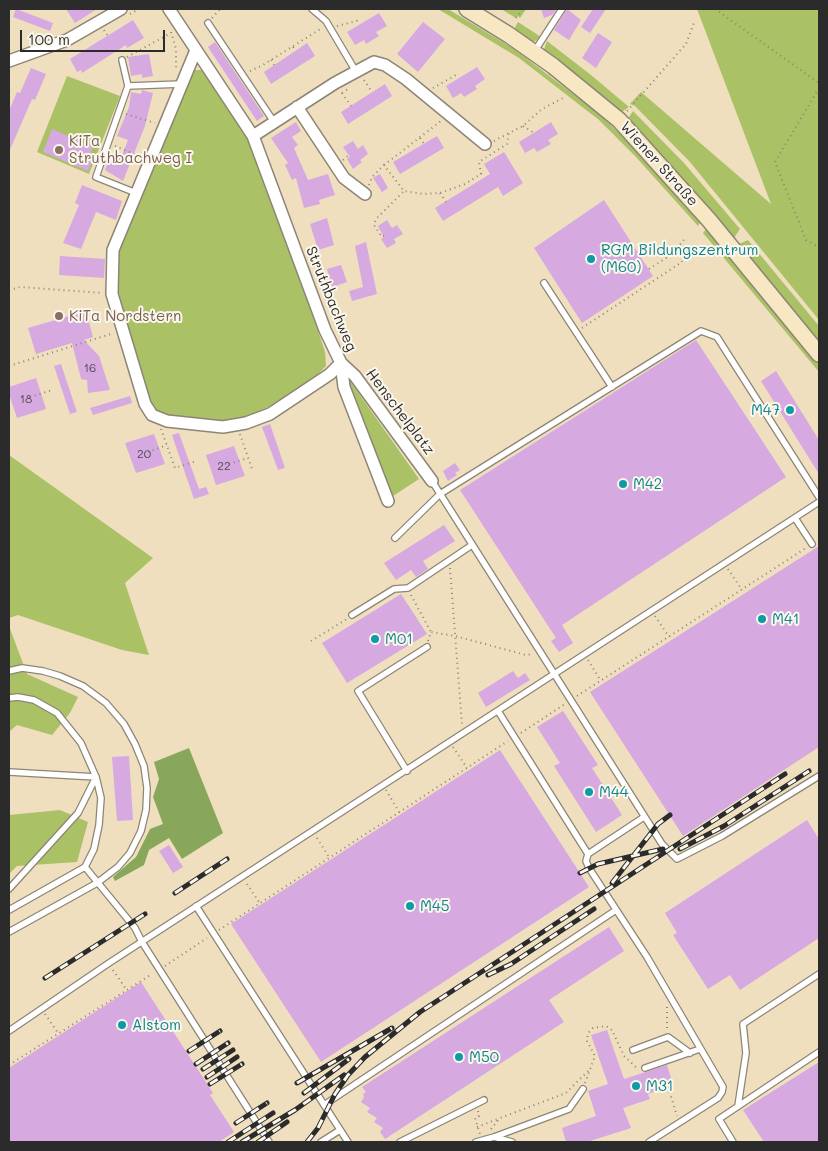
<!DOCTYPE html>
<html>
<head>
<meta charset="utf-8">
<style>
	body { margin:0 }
	#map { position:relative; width:828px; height:1151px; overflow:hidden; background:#efdfbf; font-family:Mali,sans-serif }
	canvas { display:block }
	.frame { position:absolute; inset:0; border:10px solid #2b2b2b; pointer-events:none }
	.scale { position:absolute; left:20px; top:30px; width:145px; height:22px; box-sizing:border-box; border:2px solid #2b2b2b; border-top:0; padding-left:6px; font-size:15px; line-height:18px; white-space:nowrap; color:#2b2b2b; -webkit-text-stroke:4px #fbf7ec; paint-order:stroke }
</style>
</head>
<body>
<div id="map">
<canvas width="828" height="1151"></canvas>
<div class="frame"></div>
<div class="scale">100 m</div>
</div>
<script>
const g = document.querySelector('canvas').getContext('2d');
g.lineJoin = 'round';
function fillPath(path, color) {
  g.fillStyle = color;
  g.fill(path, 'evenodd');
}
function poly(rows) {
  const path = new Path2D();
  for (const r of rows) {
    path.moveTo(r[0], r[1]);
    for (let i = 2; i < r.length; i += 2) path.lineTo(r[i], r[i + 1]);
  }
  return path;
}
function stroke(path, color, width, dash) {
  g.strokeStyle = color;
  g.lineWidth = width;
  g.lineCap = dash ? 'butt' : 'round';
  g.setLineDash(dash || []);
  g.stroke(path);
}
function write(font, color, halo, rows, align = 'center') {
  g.font = font + ' Mali,sans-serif';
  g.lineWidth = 4;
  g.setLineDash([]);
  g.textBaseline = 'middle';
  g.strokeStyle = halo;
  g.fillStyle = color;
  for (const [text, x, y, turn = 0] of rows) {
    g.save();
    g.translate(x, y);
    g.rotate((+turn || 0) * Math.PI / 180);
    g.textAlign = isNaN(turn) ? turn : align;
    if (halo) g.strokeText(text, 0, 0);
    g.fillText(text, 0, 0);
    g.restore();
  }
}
fillPath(poly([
	[438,9,448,9,514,49,598,113,644,157,701,221,698,226,635,156,599,120,519,58],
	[501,9,526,9,520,18,518,16,516,18],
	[697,9,819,9,819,320,690,162,635,106,630,104,641,92,771,204],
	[518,22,541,37,532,43,513,31],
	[547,41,591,75,629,107,620,113,543,52],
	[195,70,202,70,249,141,302,282,325,352,326,366,310,382,266,408,244,419,223,423,186,419,156,412,148,397,117,286,119,247,192,72],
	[67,76,120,96,89,174,37,152],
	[633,111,684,163,740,229,734,238,676,171,627,120],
	[707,228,819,363,819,372,703,233],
	[748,240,819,326,819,341,739,244],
	[350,381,419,479,393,496,348,386,347,382],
	[9,455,153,558,125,583,149,655,122,650,18,615,9,618],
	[9,626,27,674,78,697,70,713,52,735,17,725,9,732],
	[60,810,88,822,77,862,17,866,9,874,9,815]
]), '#abc166');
fillPath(poly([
	[189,748,223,833,182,859,169,838,149,850,144,865,115,881,113,877,136,857,150,829,163,824,153,797,159,779,154,762]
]), '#88a75b');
fillPath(poly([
	[16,9,53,23,50,31,13,17],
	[66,9,97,9,75,23],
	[541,9,557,9,552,15,544,18],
	[567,9,581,20,569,40,554,30],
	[593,9,606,9,590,33,581,27],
	[379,13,387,26,376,32,379,36,366,44,364,40,355,45,347,32],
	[133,20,144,38,127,48,126,45,82,73,81,70,77,72,70,59],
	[423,22,445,39,418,72,397,54],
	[598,33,612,42,596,68,582,58],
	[215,42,264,116,257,121,208,47],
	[307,43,315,56,271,84,264,72],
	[149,54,153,76,142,78,142,74,131,76,128,57],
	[477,67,485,79,475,86,477,89,464,97,461,93,453,98,446,86],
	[31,68,46,74,35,100,32,99,9,152,9,111,17,92,20,93],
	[385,84,392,96,348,124,341,112],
	[142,90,153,93,145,126,123,181,105,170,111,154,121,158,128,140,117,136,129,107,131,92,141,94],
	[296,122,301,131,292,137,298,145,294,148,308,180,328,174,335,195,319,200,320,204,304,208,296,178,292,180,285,165,288,163,271,138],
	[551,122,558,134,548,140,551,144,537,152,534,148,525,153,519,142],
	[52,129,93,147,88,159,92,161,88,171,43,152],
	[437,136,444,148,400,174,393,162],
	[353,141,358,149,363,145,368,154,360,160,362,162,353,169,347,159,350,157,343,147],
	[504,152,523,183,503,196,498,187,443,221,435,208,490,174,484,164],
	[380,174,388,188,382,192,373,178],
	[82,185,122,201,116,220,96,212,81,249,63,243,79,205,75,203],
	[604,200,653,276,582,323,534,248],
	[327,218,334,245,318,250,310,224],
	[387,220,392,228,397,225,403,234,394,239,396,243,387,248,381,239,384,237,378,226],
	[366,242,377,294,352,301,349,291,363,287,355,246],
	[60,256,105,259,104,278,59,275],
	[341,265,347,282,332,287,327,269],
	[86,311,93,337,84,340,99,356,110,390,88,393,87,380,81,379,72,343,36,354,28,328],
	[696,340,786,477,562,625,573,643,559,652,551,641,556,638,460,490],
	[61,364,77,412,70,414,54,366],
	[776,371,819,440,819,474,761,381],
	[36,378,46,409,17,418,10,397,9,397,9,387],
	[130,396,132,403,93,415,90,408],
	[270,424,285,468,278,470,262,427],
	[179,433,199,489,206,487,209,494,194,499,172,435],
	[154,434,165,464,136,473,125,443],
	[234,446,245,476,216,485,206,455],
	[455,463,460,470,455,473,457,475,448,481,443,471],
	[444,525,455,541,423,561,428,569,416,577,411,570,396,580,384,563],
	[819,546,819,747,683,836,590,692],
	[401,594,427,634,347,683,322,643],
	[513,671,518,678,525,673,530,680,486,707,478,693],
	[563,711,598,765,592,768,622,815,596,832,554,766,560,763,537,727],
	[500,750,589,887,321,1062,231,924],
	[129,756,133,820,117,821,112,757],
	[807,820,819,839,819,938,740,990,730,975,708,989,673,935,677,933,665,913],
	[169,845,183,867,173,873,159,851],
	[609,927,624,951,549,1000,564,1022,385,1139,380,1132,383,1128,374,1122,377,1118,367,1112,370,1108,361,1102,364,1097,363,1094,366,1092,362,1087],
	[141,982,213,1093,210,1095,234,1132,219,1142,9,1142,9,1068],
	[607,1030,624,1079,667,1065,673,1085,648,1094,650,1099,623,1108,631,1128,587,1142,566,1142,562,1128,596,1116,588,1091,608,1084,591,1035],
	[819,1062,819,1142,764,1142,743,1110]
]), '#d6a9e1');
const lane = poly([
	[312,9,326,21,355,70],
	[208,23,274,122],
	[534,52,562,9],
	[122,60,128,86,96,177,136,193],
	[128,86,182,84],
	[544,283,612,387],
	[432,481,662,844,677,859,722,836,819,776],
	[795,518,812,544],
	[395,538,440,494,701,331,717,337,819,497],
	[352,615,394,589,408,588,472,545],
	[9,671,22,668,43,671,60,676,83,686,106,703,124,724,135,744,144,766,147,788,146,810,141,831,130,853,118,867,97,883,9,932],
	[9,698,18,697,34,700,57,713,81,743,96,777,101,798,99,825,94,849,85,867],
	[498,711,588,854,586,861,589,868,647,957,723,1087,722,1092,718,1098,649,1142],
	[407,771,358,691,427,647],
	[9,772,96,777,78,813,9,889],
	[588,854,644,817],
	[196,906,348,1142],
	[9,910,85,867,135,928,142,942,269,1142],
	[9,1031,109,963,819,502],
	[633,1050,668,1037,690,1053],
	[645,1068,700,1049],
	[324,1105,616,910],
	[738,1106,746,1053,743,1024,819,974],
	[494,1137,569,1109,583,1089],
	[321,1142,340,1130],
	[400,1142,484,1100],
	[476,1142,494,1137,512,1142],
	[733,1142,719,1119,819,1052]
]);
const street = poly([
	[169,9,253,136,325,330,341,363,344,387,388,501],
	[196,50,113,250,112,294,145,404,152,415,167,421,223,427,246,423,270,414,330,374,341,363],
	[9,61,67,40,121,9],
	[297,107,344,178,365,194],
	[253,136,335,83,374,62,385,65,406,79,485,144],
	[341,363,355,376,432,481]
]);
const secondary = poly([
	[467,9,509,35,553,66,619,120,709,220,819,354]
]);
stroke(lane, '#8d8575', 8);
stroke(street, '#8d8575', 14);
stroke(secondary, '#8d8575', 18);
stroke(poly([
	[715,9,819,83],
	[130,14,139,9],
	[212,18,220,9],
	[516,18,523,9],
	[337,26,357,21,359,24],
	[104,30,108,36],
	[171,32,176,49,176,69],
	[293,47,295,51],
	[127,57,171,33],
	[271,60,274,65],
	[250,71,263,65,322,28],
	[364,80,372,92],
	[433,88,456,75,458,78],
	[819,88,775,162,806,240,815,245,819,244],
	[342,93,348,89],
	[342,93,351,106],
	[627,111,686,44,695,20],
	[126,114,155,123],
	[523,126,534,133],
	[420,138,424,144],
	[494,141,509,133],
	[115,146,141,157],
	[343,160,349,155],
	[384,165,441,121],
	[369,185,372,177,384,165,404,191,423,194,440,193,465,184,481,174,479,162,507,144,509,133,523,126,542,109,565,97],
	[440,193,446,202],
	[384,236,382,237,374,225,376,219,404,191],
	[649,269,672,254,684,240],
	[9,290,20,287,103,293],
	[582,328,682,262,679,248],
	[9,366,114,333],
	[30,397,52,390],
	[161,429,175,468,197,461],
	[240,434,252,469],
	[148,452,167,445],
	[229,464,248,458],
	[450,568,462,725],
	[728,569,742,590],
	[411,595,431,632],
	[655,616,669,637],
	[311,641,347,619],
	[428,641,431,632,455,636,526,655,532,654],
	[588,660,601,681],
	[577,696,806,548],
	[521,733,565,704],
	[453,747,467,768],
	[386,790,399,812],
	[317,838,329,857],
	[247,884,259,902],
	[219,930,508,741],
	[165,966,207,938],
	[113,970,126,989],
	[667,1007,667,1030],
	[45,1014,58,1033],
	[9,1065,152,974],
	[585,1083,595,1056,587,1041,588,1033,593,1028,606,1026,612,1030,624,1056,638,1069],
	[668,1087,677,1116],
	[478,1111,479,1116,475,1118,480,1134],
	[477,1127,498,1119],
	[491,1129,500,1118,566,1093,591,1068]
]), '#8d8575', 2, [1, 4]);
stroke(lane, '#fff', 5.5);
stroke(street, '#fff', 11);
stroke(secondary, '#f7e8c3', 15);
const rail = poly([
	[680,849,724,826,809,771],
	[580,873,598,864,663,849],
	[612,883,658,824,670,815],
	[175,893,227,859],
	[488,975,511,964,594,909],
	[45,978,145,914],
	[189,1051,220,1031],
	[196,1064,228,1043],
	[203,1069,233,1050],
	[207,1077,237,1057],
	[297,1083,392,1028],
	[210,1084,242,1064],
	[304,1093,349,1059],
	[236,1123,267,1103],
	[228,1142,273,1113],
	[242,1142,295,1110,344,1075],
	[258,1142,287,1122],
	[307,1142,318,1128,335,1094,348,1075,365,1057,420,1012,785,774]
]);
stroke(rail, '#2b2b2b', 5);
stroke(rail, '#fbf7ec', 3, [9]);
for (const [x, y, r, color] of [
	[59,150,5,"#8d6e63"],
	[591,259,5,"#0f9aa8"],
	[59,316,5,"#8d6e63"],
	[790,410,5,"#0f9aa8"],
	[623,484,5,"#0f9aa8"],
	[762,619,5,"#0f9aa8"],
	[375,639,5,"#0f9aa8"],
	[589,792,5,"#0f9aa8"],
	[410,906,5,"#0f9aa8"],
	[122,1025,5,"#0f9aa8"],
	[459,1057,5,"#0f9aa8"],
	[636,1086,5,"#0f9aa8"]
]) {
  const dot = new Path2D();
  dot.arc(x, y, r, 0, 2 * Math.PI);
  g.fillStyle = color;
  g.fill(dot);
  stroke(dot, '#fbf7ec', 2);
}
write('12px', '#564a58', null, [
	["16",90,368],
	["18",26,399],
	["20",144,454],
	["22",224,466]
]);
write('15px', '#785e54', '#fbf7ec', [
	["KiTa",69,141],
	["Struthbachweg I",69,158],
	["KiTa Nordstern",69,316]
], 'left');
write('15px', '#2b2b2b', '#fbf7ec', [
	["Wiener Straße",659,164,48],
	["Struthbachweg",331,299,68],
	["Henschelplatz",400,412,53]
]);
write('15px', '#0d838f', '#fbf7ec', [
	["RGM Bildungszentrum",601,250],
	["(M60)",601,267],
	["M47",780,410,"right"],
	["M42",633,484],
	["M41",772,619],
	["M01",385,639],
	["M44",599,792],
	["M45",420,906],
	["Alstom",132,1025],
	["M50",469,1057],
	["M31",646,1086]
], 'left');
</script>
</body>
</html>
